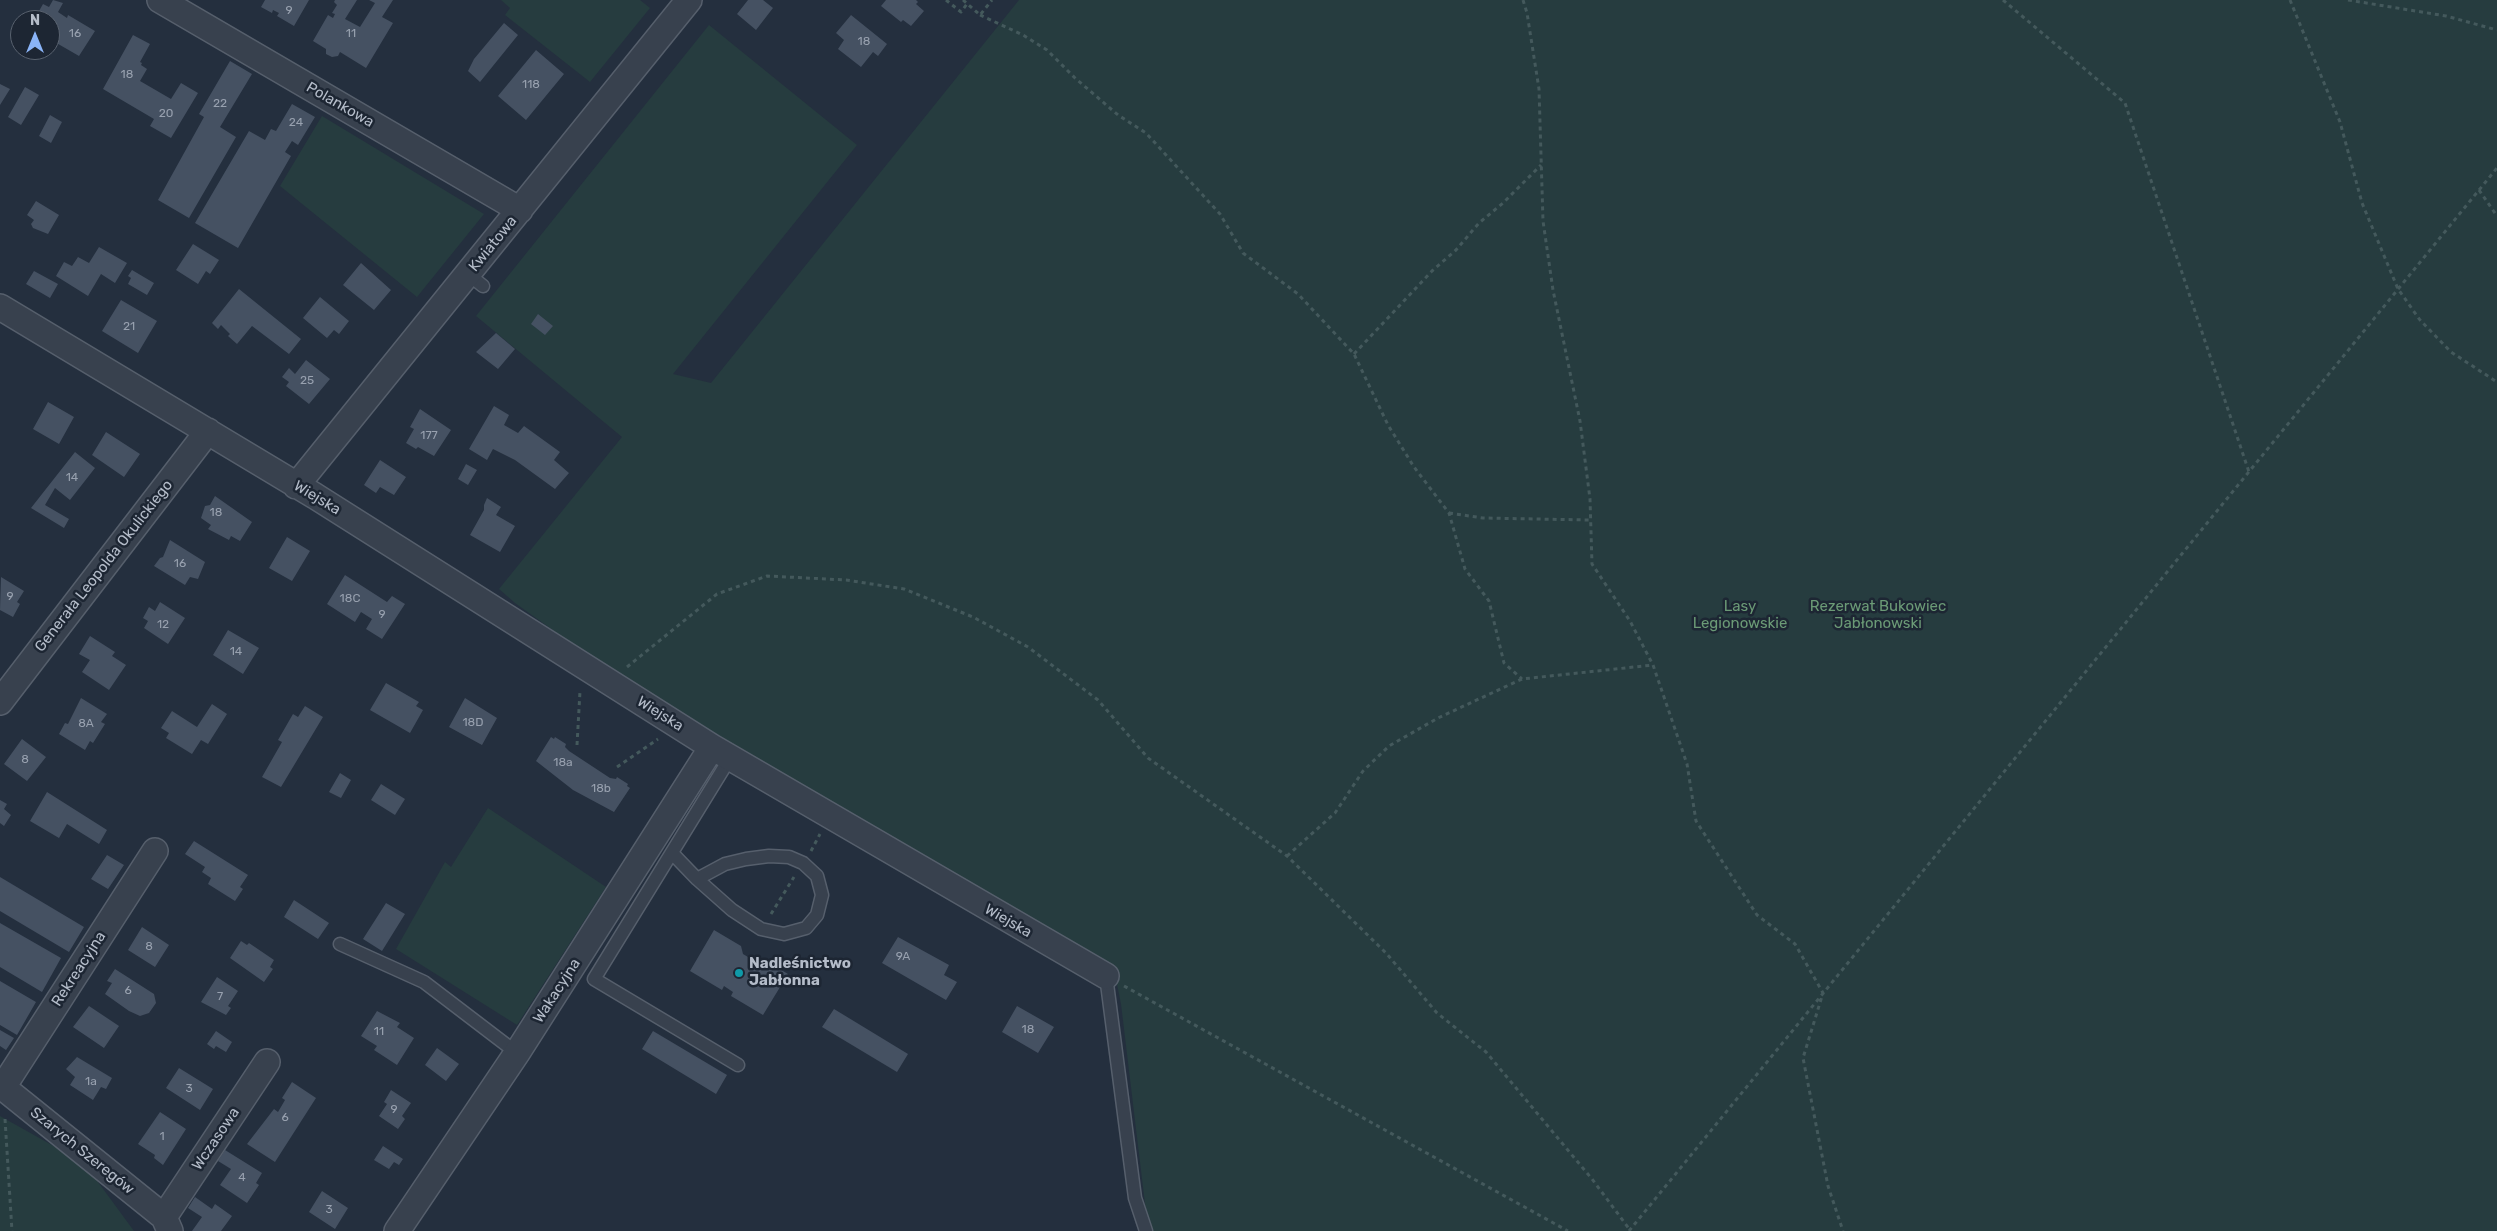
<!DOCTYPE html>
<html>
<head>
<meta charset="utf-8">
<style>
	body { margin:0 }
	#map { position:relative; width:2497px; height:1231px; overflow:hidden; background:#242f3e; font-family:Rubik,sans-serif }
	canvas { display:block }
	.north { position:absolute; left:10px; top:10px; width:50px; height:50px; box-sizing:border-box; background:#1d2633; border:1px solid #59626f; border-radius:50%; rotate:0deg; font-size:14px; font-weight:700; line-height:20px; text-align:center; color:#b4bcc9 }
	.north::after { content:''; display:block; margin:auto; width:18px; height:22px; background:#8ab4f8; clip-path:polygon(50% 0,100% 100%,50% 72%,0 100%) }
</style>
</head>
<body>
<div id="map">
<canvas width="2497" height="1231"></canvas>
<div class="north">N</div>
</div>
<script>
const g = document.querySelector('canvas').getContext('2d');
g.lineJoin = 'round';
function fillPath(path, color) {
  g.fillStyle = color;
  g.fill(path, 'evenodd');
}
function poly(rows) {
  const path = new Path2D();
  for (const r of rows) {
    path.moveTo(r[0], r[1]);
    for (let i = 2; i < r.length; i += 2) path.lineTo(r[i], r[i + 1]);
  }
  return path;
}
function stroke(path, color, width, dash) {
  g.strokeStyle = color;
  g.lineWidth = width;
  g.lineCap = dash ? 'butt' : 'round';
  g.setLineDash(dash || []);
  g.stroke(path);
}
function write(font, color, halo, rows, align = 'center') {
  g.font = font + ' Rubik,sans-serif';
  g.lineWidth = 5;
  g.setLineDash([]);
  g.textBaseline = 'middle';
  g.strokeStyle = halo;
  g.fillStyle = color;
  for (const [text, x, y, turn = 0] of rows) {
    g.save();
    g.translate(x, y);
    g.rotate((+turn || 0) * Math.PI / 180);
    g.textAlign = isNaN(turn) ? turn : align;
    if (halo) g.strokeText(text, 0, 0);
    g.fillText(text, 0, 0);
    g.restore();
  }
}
fillPath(poly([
	[501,0,640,0,650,8,590,82,505,15,510,8],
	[1019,0,2497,0,2497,1231,1152,1231,1146,1212,1121,1004,1115,974,916,860,589,656,515,603,499,589,622,437,476,316,709,25,857,145,673,374,711,383],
	[322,116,484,214,417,297,280,186],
	[488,808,606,887,517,1025,396,949,445,862,451,867],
	[0,1116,84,1163,134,1231,0,1231]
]), '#263c3f');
fillPath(poly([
	[53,0,63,3,58,12,67,18,68,15,95,31,79,56,53,41,55,37,50,34,50,20,34,20,43,4,49,7],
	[265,0,309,0,294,26,277,16,279,13,273,10,272,13,261,7],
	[335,0,357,0,345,19,360,27,375,3,369,0,393,0,382,17,393,23,366,68,340,52,338,56,332,57,326,54,326,49,313,41,328,15,333,18,335,14,332,13,337,5,334,2],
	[748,0,763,0,773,8,756,30,737,14],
	[886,0,916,0,918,2,916,4,924,11,911,26,903,20,901,22,881,6],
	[851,15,887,44,878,56,873,52,861,67,838,49,844,40,836,33],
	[504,23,518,35,480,82,468,71,474,59],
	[133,35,150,44,140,62,142,63,141,65,147,69,140,81,171,99,181,83,198,93,171,138,150,126,154,119,103,89],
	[536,50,564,74,526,120,498,96],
	[230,61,252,74,220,127,236,137,189,218,158,200,204,117,199,114],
	[0,84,10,89,0,105],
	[25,87,39,95,21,125,8,117],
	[292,104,315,117,298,145,292,141,285,152,291,156,238,248,195,223,249,131,265,140,271,129,276,131],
	[50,115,62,122,51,143,39,136],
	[36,201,59,215,48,234,33,228,31,224,34,220,27,215],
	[193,244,219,260,210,274,206,271,198,284,176,270],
	[99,247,127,263,115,283,101,274,88,296,56,276,64,262,72,266,78,257,89,263],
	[361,263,391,290,374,310,343,285],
	[132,270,154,283,147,295,128,284,131,278,128,276],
	[34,271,58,284,50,298,26,284],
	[239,289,301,339,289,354,252,326,237,344,228,336,230,334,221,325,218,329,212,323],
	[320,297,349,321,339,334,334,330,327,338,303,318],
	[121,300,157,321,138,353,102,331],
	[538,314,553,326,545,335,531,324],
	[496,333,515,349,498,369,476,352],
	[306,360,330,379,309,404,286,386,289,382,282,377,289,368,295,374],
	[48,402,74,417,59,444,33,429],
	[494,406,509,415,504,425,518,433,524,426,560,452,554,460,569,473,555,489,515,460,493,449,487,460,469,449],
	[420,409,451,430,434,456,418,447,416,449,406,443,414,429,410,427],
	[106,432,140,454,124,477,92,455],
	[75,452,95,468,70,500,55,488,45,505,69,519,64,528,31,508],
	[380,460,406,477,394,495,380,487,376,493,364,485],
	[466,464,477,470,468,485,458,479],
	[215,496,252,522,240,541,231,536,229,540,208,529,211,525,201,518,205,506,210,505],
	[487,498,501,507,496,515,515,526,500,552,470,535,484,510,484,505],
	[287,537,310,551,292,581,269,568],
	[170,540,205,562,198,579,190,577,185,585,154,566,160,558,163,557],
	[345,575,387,602,392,596,405,604,382,639,366,629,372,619,361,612,355,622,327,604],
	[1,577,24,591,17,602,20,604,13,617,0,610],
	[160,602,185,618,168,644,144,628,148,621,143,618,149,607,155,611],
	[228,630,259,648,243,674,213,655],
	[90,636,115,652,112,656,126,665,109,690,82,672,90,660,79,654],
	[386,683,419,702,416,706,423,710,410,733,370,710],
	[81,698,107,714,101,722,105,724,93,743,90,741,85,750,59,734,65,723,68,724],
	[465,698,497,718,482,745,449,727],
	[212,704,227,714,208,744,201,740,192,754,166,738,169,733,161,728,172,711,197,727],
	[305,706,323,717,281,787,262,777,282,742,278,740,293,714,298,717],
	[551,737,554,739,555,737,566,744,565,747,569,751,610,778,616,779,617,777,628,784,627,786,630,788,614,812,573,790,536,761],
	[22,739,46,757,27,781,4,764],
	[340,773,351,780,341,798,329,792],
	[381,784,405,799,395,815,371,800],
	[47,792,107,830,99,844,67,824,59,838,30,821],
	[0,800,7,804,4,809,11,815,4,826,0,823],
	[194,841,248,875,240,887,243,889,235,901,208,884,211,878,202,872,205,867,185,854],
	[107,855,124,865,108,889,91,879],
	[0,877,84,927,69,952,0,911],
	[294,900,329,923,318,939,284,917],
	[386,903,405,914,382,951,363,939],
	[0,923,61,958,42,992,0,967],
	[142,927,169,945,155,967,128,950],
	[714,930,741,946,743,954,753,960,761,958,788,974,763,1015,731,996,733,992,724,986,722,990,690,971],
	[898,937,949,965,944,975,957,982,946,1000,882,963],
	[241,941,247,945,249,943,274,960,270,967,273,969,264,982,230,958],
	[115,969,154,994,156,1003,149,1013,140,1016,129,1011,105,994,112,983,107,981],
	[217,977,238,991,228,1006,231,1008,226,1015,201,1002],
	[0,981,36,1002,17,1035,0,1025],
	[89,1006,119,1026,104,1048,73,1027],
	[1017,1006,1054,1027,1038,1053,1002,1032],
	[834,1009,908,1054,897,1072,822,1027],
	[377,1011,400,1023,397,1027,414,1038,397,1065,374,1050,377,1046,361,1036],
	[0,1030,14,1038,6,1050,0,1046],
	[216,1031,232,1042,226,1052,216,1046,214,1049,207,1044],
	[653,1031,727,1075,716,1094,642,1049],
	[437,1048,459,1064,446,1081,425,1065],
	[77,1057,112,1078,106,1089,101,1087,93,1100,70,1085,75,1077,66,1069],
	[179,1068,213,1089,200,1110,166,1088],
	[292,1082,316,1098,275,1162,247,1144,274,1109,278,1112,285,1100,282,1098],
	[391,1090,411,1103,402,1116,405,1119,398,1129,379,1116,387,1104,384,1102],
	[160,1112,186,1129,163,1165,154,1158,155,1155,138,1144],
	[383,1146,403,1159,399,1165,394,1162,389,1169,374,1160],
	[225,1150,262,1173,256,1183,259,1185,247,1203,220,1185,231,1169,218,1161],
	[322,1191,348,1208,335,1229,309,1212],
	[195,1197,212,1209,215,1204,232,1216,221,1231,192,1231,202,1217,188,1208]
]), '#455162');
const service = poly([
	[468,274,483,286],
	[730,758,594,979,738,1065],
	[672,853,697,879,732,910,761,929,784,934,806,928,817,915,822,895,817,876,803,863,789,857,769,856,746,859,725,864,697,879],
	[340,944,424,982,517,1053],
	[1106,976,1135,1198,1146,1231]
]);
const minor = poly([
	[160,0,520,210],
	[0,307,315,496,712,747,1106,976],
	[296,486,689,0],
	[0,702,208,431],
	[0,1085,164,1217,170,1231],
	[3,1087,155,851],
	[164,1217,267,1062],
	[397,1231,517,1053,712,747]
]);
stroke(service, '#565f6c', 15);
stroke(minor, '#565f6c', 28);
stroke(poly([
	[946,0,961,12,967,4],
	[963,0,980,15,992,0],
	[1523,0,1527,13,1539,89,1543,221,1553,290,1580,421,1590,499,1592,564,1630,621,1653,665,1687,764,1696,821,1757,915,1795,944,1823,993,1803,1058,1828,1186,1843,1231],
	[2003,0,2125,103,2249,472],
	[2290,0,2340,122,2362,203,2398,289,2420,320,2451,352,2497,382],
	[2348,0,2446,16,2497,30],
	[980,15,1023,35,1047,50,1075,78,1118,115,1146,133,1220,214,1243,253,1298,294,1354,354,1388,425,1414,467,1449,513,1465,569,1489,601,1504,663,1522,679],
	[2479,190,2497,216],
	[1354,354,1432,271,1456,250,1479,223,1503,203,1541,165],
	[1449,513,1483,518,1590,520],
	[627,667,717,594,767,576,846,580,904,589,973,617,1028,647,1098,700,1148,758,1287,856,1335,903,1386,953,1437,1013,1486,1052,1592,1179,1630,1230],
	[577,745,580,691],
	[617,767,658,739],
	[811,851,820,834],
	[1287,856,1335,813,1363,771,1389,746,1438,718,1522,679,1653,665],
	[771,914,794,877],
	[1124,986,1568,1231],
	[5,1119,12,1231],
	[1629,1231,2497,168]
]), '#44595c', 3, [4, 4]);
stroke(service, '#38414e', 12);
stroke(minor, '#38414e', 25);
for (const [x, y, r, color] of [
	[739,973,5,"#0f9aa8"]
]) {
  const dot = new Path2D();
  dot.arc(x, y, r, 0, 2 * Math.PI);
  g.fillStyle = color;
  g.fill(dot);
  stroke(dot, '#1d2633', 2);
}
write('12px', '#98a1af', null, [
	["9",289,11],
	["16",75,34],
	["11",351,34],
	["18",864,42],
	["18",127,75],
	["118",531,85],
	["22",220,104],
	["20",166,114],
	["24",296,123],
	["21",129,327],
	["25",307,381],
	["177",429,436],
	["14",72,478],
	["18",216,513],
	["16",180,564],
	["9",10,597],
	["18C",350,599],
	["9",382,615],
	["12",163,625],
	["14",236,652],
	["18D",473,723],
	["8A",86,724],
	["8",25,760],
	["18a",563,763],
	["18b",601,789],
	["8",149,947],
	["9A",903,957],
	["6",128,991],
	["7",220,997],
	["18",1028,1030],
	["11",379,1032],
	["1a",91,1082],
	["3",189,1089],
	["9",394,1110],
	["6",285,1118],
	["1",162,1137],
	["4",242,1178],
	["3",329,1210]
]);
write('15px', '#b4bcc9', '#1d2633', [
	["Polankowa",340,105,30],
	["Kwiatowa",493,244,-51],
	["Wiejska",317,498,31],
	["Generała Leopolda Okulickiego",104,566,-52],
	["Wiejska",660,714,32],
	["Wiejska",1008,921,30],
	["Rekreacyjna",79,969,-57],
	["Wakacyjna",557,991,-57],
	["Wczasowa",216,1139,-56],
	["Szarych Szeregów",82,1151,39]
]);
write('15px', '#6b9a76', '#1d2633', [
	["Lasy",1740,607],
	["Legionowskie",1740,624],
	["Rezerwat Bukowiec",1878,607],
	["Jabłonowski",1878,624]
]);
write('bold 15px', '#b4bcc9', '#1d2633', [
	["Nadleśnictwo",749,964],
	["Jabłonna",749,981]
], 'left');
</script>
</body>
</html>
